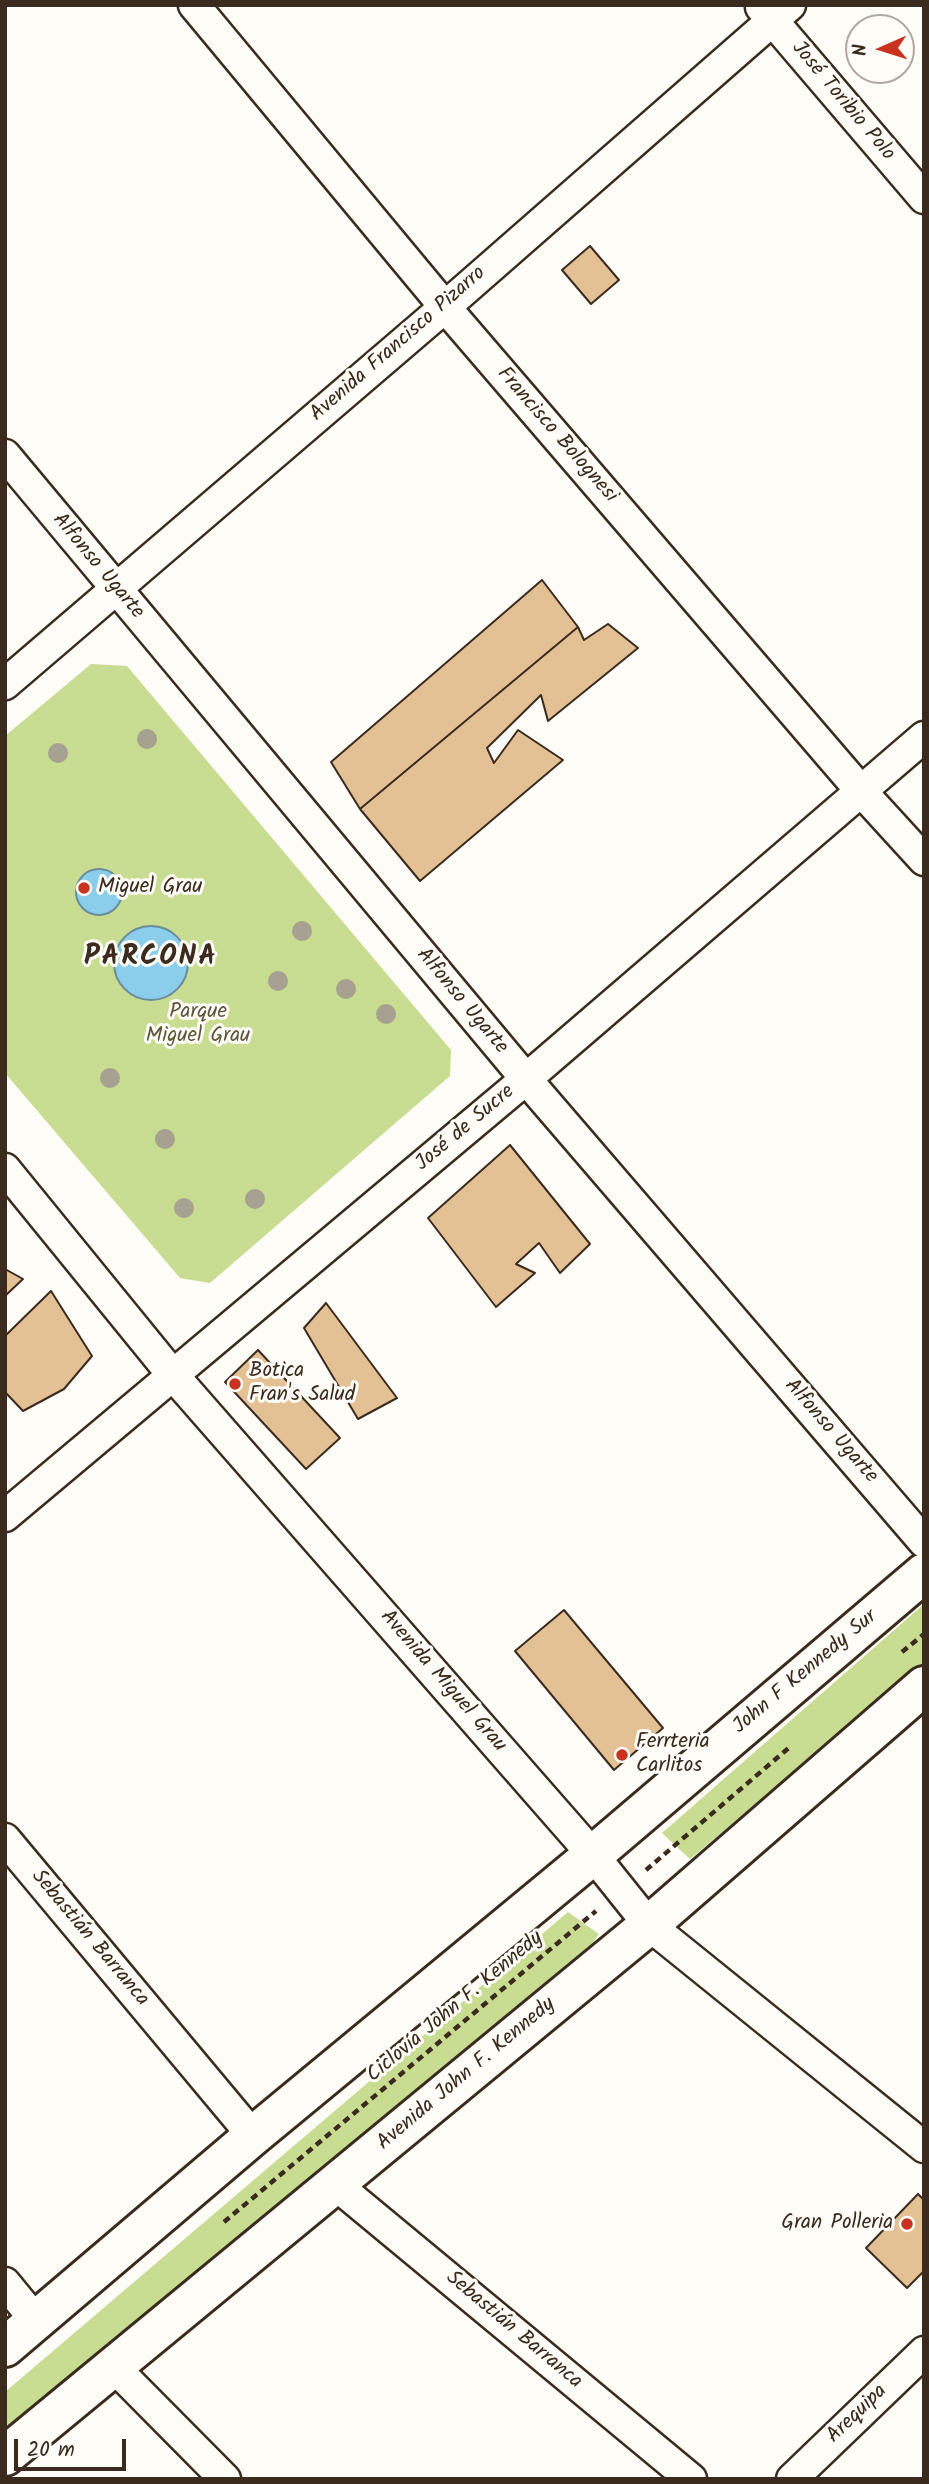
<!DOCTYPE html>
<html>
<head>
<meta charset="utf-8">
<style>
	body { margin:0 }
	#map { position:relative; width:929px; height:2484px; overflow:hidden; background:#fdfcf7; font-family:Kalam,sans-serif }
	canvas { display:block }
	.frame { position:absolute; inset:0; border:7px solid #3b2a1e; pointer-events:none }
	.north { position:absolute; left:845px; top:14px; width:70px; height:70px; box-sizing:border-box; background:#fdfcf7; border:2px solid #afa8a0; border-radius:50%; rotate:267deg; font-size:19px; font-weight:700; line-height:28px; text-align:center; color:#3b2a1e }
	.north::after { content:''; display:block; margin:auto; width:24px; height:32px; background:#c8321e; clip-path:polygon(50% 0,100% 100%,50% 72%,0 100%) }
	.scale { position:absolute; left:14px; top:2439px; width:112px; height:32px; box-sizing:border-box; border:4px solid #3b2a1e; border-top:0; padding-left:9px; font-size:21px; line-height:24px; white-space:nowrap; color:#3b2a1e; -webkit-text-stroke:5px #fdfcf7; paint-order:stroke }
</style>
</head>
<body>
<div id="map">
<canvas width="929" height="2484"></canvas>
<div class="frame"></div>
<div class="north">N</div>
<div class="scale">20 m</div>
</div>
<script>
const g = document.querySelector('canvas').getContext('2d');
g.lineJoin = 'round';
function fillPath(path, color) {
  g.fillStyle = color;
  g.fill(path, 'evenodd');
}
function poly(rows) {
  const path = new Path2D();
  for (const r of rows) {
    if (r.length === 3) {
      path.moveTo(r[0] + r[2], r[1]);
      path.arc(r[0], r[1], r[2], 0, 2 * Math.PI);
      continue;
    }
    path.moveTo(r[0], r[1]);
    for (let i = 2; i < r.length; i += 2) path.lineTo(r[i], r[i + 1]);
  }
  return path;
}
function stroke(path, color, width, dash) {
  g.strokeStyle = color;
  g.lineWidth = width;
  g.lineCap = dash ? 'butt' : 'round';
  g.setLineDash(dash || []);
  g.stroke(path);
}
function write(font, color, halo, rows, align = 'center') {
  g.font = font + ' Kalam,sans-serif';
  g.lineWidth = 6;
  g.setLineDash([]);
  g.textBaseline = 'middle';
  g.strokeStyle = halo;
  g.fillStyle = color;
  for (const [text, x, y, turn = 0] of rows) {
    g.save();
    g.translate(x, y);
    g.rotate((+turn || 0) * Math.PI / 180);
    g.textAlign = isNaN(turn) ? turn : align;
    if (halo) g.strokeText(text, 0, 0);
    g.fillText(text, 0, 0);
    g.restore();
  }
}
fillPath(poly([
	[91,664,127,666,451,1050,450,1076,210,1283,180,1278,5,1073,5,736],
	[924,1604,924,1664,690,1859,662,1833],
	[568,1912,599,1934,585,1954,5,2437,5,2392]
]), '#c8dc92');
const water = poly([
	[99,892,23],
	[151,963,37]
]);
fillPath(water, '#8bceec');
stroke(water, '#6b8c9a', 2);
const building = poly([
	[590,246,619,280,591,304,562,270,590,246],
	[542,580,578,627,360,809,331,762,542,580],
	[608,624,638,648,548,721,541,695,487,748,494,763,518,730,563,760,420,881,360,809,578,627,584,640,608,624],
	[510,1145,590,1244,560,1273,539,1243,516,1264,535,1273,496,1307,428,1218,510,1145],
	[5,1269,23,1279,5,1296,5,1269],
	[51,1291,92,1356,64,1389,23,1411,5,1392,5,1336,51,1291],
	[326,1303,397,1398,358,1419,304,1328,326,1303],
	[258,1350,340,1438,306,1469,225,1382,258,1350],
	[564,1610,663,1728,614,1770,515,1651,564,1610],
	[918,2194,924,2200,924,2271,907,2288,866,2248,918,2194]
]);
fillPath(building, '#e4c195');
stroke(building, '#3b2a1e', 2);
const street = poly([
	[194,5,445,307,861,791,924,860],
	[761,7,924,198],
	[5,455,526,1079,924,1542],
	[5,684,445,307,790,5],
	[5,1169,172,1374,593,1855,649,1925,924,2147],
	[5,1516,526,1079,924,737],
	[5,1839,253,2136],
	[335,2184,691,2479],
	[5,2283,37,2322],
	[113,2366,225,2479],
	[792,2479,924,2352]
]);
const secondary = poly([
	[5,2347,253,2136,593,1855,924,1573],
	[5,2456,649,1925,924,1686]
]);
stroke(street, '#3b2a1e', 35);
stroke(secondary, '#3b2a1e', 44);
stroke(poly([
	[902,1652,924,1634],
	[646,1870,791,1746],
	[224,2222,596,1911]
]), '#3b2a1e', 4.5, [7, 5]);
stroke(street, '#fdfcf7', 30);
stroke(secondary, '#fdfcf7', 38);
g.fillStyle = '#a6a190';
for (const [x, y] of [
	[147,739],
	[58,753],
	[302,931],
	[278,981],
	[346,989],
	[386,1014],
	[110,1078],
	[165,1139],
	[255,1199],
	[184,1208]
]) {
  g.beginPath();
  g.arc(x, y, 10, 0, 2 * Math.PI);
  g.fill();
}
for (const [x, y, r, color] of [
	[84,888,7,"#c8321e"],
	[235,1384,7,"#c8321e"],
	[622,1755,7,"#c8321e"],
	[907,2224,7,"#c8321e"]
]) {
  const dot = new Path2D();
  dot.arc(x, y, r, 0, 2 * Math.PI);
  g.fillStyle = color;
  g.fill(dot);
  stroke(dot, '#fdfcf7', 2.5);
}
write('21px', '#3b2a1e', '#fdfcf7', [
	["José Toribio Polo",842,102,50],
	["Avenida Francisco Pizarro",399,345,-41],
	["Francisco Bolognesi",556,436,49],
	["Alfonso Ugarte",97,567,50],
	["Alfonso Ugarte",461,1002,50],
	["José de Sucre",466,1129,-40],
	["Alfonso Ugarte",830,1432,49],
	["John F Kennedy Sur",806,1673,-40],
	["Avenida Miguel Grau",442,1682,49],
	["Sebastián Barranca",89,1939,50],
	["Ciclovía John F. Kennedy",456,2008,-40],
	["Avenida John F. Kennedy",467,2075,-40],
	["Sebastián Barranca",513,2331,40],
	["Arequipa",858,2415,-44]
]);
write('21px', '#3b2a1e', '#fdfcf7', [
	["Miguel Grau",98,888],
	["Botica",249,1372],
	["Fran's Salud",249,1396],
	["Ferrteria",636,1743],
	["Carlitos",636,1767],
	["Gran Polleria",893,2224,"right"]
], 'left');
write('21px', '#5e563b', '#fdfcf7', [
	["Parque",198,1013],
	["Miguel Grau",198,1037]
]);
g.letterSpacing = '2px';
write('bold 28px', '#3b2a1e', '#fdfcf7', [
	["PARCONA",151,959]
]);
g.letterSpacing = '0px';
</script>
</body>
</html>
